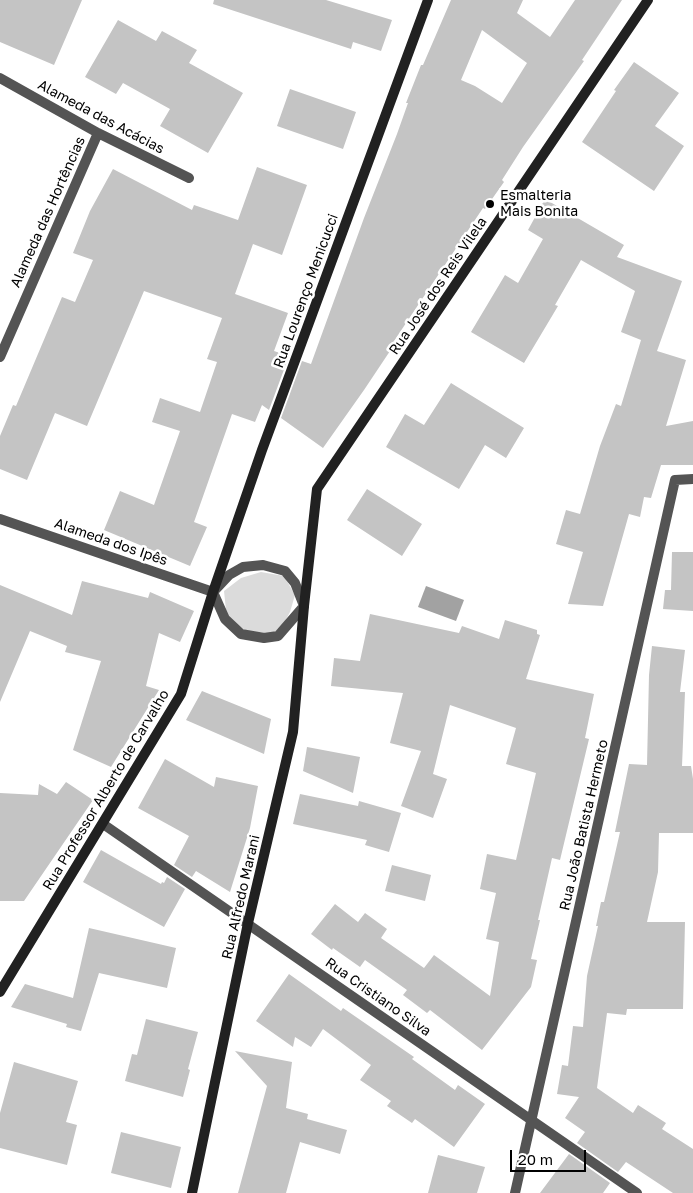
<!DOCTYPE html>
<html>
<head>
<meta charset="utf-8">
<style>
	body { margin:0 }
	#map { position:relative; width:693px; height:1193px; overflow:hidden; background:#fff; font-family:"Golos Text",sans-serif }
	canvas { display:block }
	.scale { position:absolute; left:510px; top:1150px; width:76px; height:22px; box-sizing:border-box; border:2px solid #000; border-top:0; padding-left:6px; font-size:15px; line-height:18px; white-space:nowrap; color:#000; -webkit-text-stroke:4px #fff; paint-order:stroke }
</style>
</head>
<body>
<div id="map">
<canvas width="693" height="1193"></canvas>
<div class="scale">20 m</div>
</div>
<script>
const g = document.querySelector('canvas').getContext('2d');
g.lineJoin = 'round';
function fillPath(path, color) {
  g.fillStyle = color;
  g.fill(path, 'evenodd');
}
function poly(rows) {
  const path = new Path2D();
  for (const r of rows) {
    path.moveTo(r[0], r[1]);
    for (let i = 2; i < r.length; i += 2) path.lineTo(r[i], r[i + 1]);
  }
  return path;
}
function stroke(path, color, width, dash) {
  g.strokeStyle = color;
  g.lineWidth = width;
  g.lineCap = dash ? 'butt' : 'round';
  g.setLineDash(dash || []);
  g.stroke(path);
}
function write(font, color, halo, rows, align = 'center') {
  g.font = font + ' "Golos Text",sans-serif';
  g.lineWidth = 5;
  g.setLineDash([]);
  g.textBaseline = 'middle';
  g.strokeStyle = halo;
  g.fillStyle = color;
  for (const [text, x, y, turn = 0] of rows) {
    g.save();
    g.translate(x, y);
    g.rotate((+turn || 0) * Math.PI / 180);
    g.textAlign = isNaN(turn) ? turn : align;
    if (halo) g.strokeText(text, 0, 0);
    g.fillText(text, 0, 0);
    g.restore();
  }
}
fillPath(poly([
	[261,572,284,576,295,595,290,612,283,625,272,634,261,634,245,630,230,620,226,610,224,591,241,578]
]), '#dbdbdb');
fillPath(poly([
	[426,586,464,600,456,621,418,607]
]), '#a2a2a2');
fillPath(poly([
	[0,0,82,0,54,65,0,42],
	[214,0,326,0,392,20,381,51,353,42,351,49,213,4],
	[451,0,523,0,517,13,550,37,575,0,622,0,582,60,584,61,523,147,502,180,504,182,485,209,483,208,388,350,390,351,364,390,323,448,281,418,302,361,311,364,364,218,397,134,408,103,406,103,421,65,423,65],
	[482,30,527,63,502,103,475,86,461,80],
	[118,20,156,41,162,31,197,50,189,63,243,93,208,153,160,126,170,109,123,83,116,94,85,77],
	[634,62,679,93,655,126,684,146,654,191,582,142,616,91,614,90],
	[290,89,356,112,343,149,277,126],
	[257,167,307,185,282,255,253,244,235,294,288,313,274,351,289,356,269,410,262,405,255,422,232,414,194,522,207,527,190,566,104,530,120,491,154,505,180,431,152,422,160,398,200,412,217,362,207,359,222,318,144,291,87,426,55,413,27,480,0,469,0,436,13,405,16,406,62,297,75,302,93,260,73,253,90,211,113,169,192,210,194,205,238,220],
	[545,199,624,245,617,257,682,281,657,351,686,360,666,426,693,421,693,465,661,465,651,498,644,497,640,517,629,514,603,606,568,604,583,552,556,544,566,510,580,514,600,446,616,404,621,406,641,340,621,332,635,291,581,260,555,305,558,306,524,363,471,332,505,275,518,283,543,239,528,230],
	[451,383,524,428,506,458,485,445,459,489,386,447,405,414,424,425],
	[367,489,422,524,402,556,347,520],
	[672,552,693,552,693,611,663,609,665,590,671,590],
	[82,581,148,598,150,592,194,611,180,642,159,633,146,686,159,690,111,767,73,750,101,661,65,652,67,646,30,631,0,702,0,585,72,615],
	[370,614,459,633,462,626,499,639,505,620,537,630,537,634,540,635,526,679,594,694,585,738,589,739,560,860,552,858,538,920,540,920,531,959,537,960,531,987,482,1050,430,1010,427,1013,403,995,407,990,365,960,360,967,333,948,332,950,311,934,335,904,358,922,365,913,387,929,381,938,424,968,434,955,490,996,499,942,486,939,496,893,480,889,487,854,516,860,536,773,506,764,516,728,450,705,433,774,447,779,433,818,401,806,421,751,390,743,403,693,331,686,334,658,360,661],
	[652,646,685,650,680,692,685,692,682,766,691,766,693,779,693,833,659,833,658,872,647,922,685,922,683,1009,627,1009,626,1015,607,1013,597,1088,633,1113,638,1105,666,1123,662,1129,693,1149,693,1193,673,1193,626,1162,618,1172,577,1143,585,1132,565,1118,579,1097,557,1094,562,1065,568,1066,573,1026,583,1027,587,976,598,926,596,926,601,902,604,902,620,832,615,832,629,764,647,765,649,675],
	[202,691,271,719,264,754,186,720],
	[307,747,360,757,353,793,303,771],
	[165,759,214,787,216,777,258,786,250,828,230,892,196,871,192,877,174,865,189,836,138,808],
	[66,782,93,800,24,901,0,901,0,793,38,795,39,784,57,794],
	[300,794,358,806,359,801,401,813,389,852,365,845,367,840,293,824],
	[101,850,161,884,162,882,164,883,167,877,185,889,164,927,83,882],
	[392,865,431,875,425,901,385,891],
	[89,928,176,948,167,988,99,973,81,1031,66,1027,67,1024,11,1007,25,984,73,998],
	[289,974,341,1011,343,1008,414,1057,412,1059,455,1090,458,1085,485,1104,454,1147,415,1119,412,1123,387,1106,391,1101,360,1080,371,1065,323,1029,311,1047,295,1037,293,1047,256,1021],
	[146,1019,198,1032,188,1069,190,1070,183,1097,125,1081,132,1054,137,1055],
	[235,1051,292,1062,286,1108,308,1114,307,1119,347,1130,340,1154,300,1142,286,1193,238,1193,267,1086],
	[14,1062,78,1081,66,1122,77,1125,67,1165,0,1148,0,1113],
	[121,1132,181,1147,171,1188,111,1173],
	[569,1154,610,1183,603,1193,540,1193],
	[438,1155,485,1167,477,1193,428,1193]
]), '#c4c4c4');
stroke(poly([
	[0,78,98,133,189,178],
	[0,357,98,133],
	[0,519,213,592],
	[263,565,285,571,295,583,304,606,278,636,264,638,241,634,225,619,213,592,229,575,243,567,263,565],
	[103,824,637,1193],
	[515,1193,675,480,693,479]
]), '#545454', 10);
stroke(poly([
	[0,992,181,694,213,592,262,450,428,0],
	[192,1193,248,923,293,732,304,606,317,489,648,0]
]), '#212121', 10);
for (const [x, y, r, color] of [
	[490,204,5,"#000"]
]) {
  const dot = new Path2D();
  dot.arc(x, y, r, 0, 2 * Math.PI);
  g.fillStyle = color;
  g.fill(dot);
  stroke(dot, '#fff', 2);
}
write('14px', '#000', '#fff', [
	["Alameda das Acácias",101,117,28],
	["Alameda das Hortências",48,212,-66],
	["Rua José dos Reis Vilela",438,286,-56],
	["Rua Lourenço Menicucci",306,291,-70],
	["Alameda dos Ipês",111,542,19],
	["Rua Professor Alberto de Carvalho",106,790,-59],
	["Rua João Batista Hermeto",584,825,-77],
	["Rua Alfredo Marani",241,897,-77],
	["Rua Cristiano Silva",378,997,35]
]);
write('14px', '#000', '#fff', [
	["Esmalteria",500,196],
	["Mais Bonita",500,212]
], 'left');
</script>
</body>
</html>
